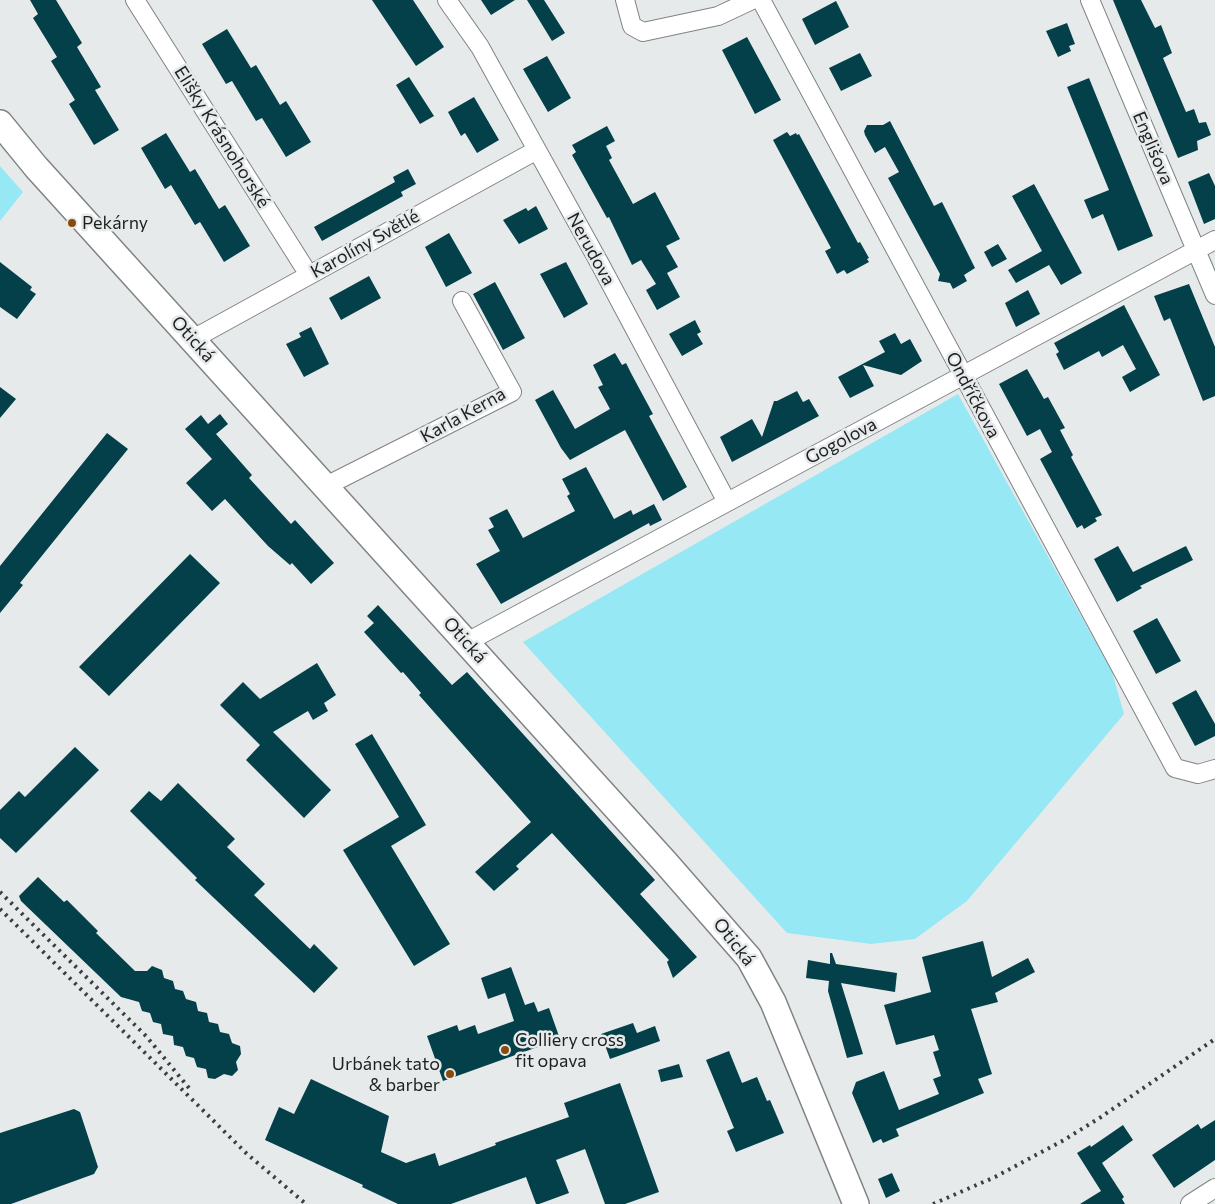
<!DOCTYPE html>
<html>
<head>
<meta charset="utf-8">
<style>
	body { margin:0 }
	canvas { display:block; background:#e6eaeb }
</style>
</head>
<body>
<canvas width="1215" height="1204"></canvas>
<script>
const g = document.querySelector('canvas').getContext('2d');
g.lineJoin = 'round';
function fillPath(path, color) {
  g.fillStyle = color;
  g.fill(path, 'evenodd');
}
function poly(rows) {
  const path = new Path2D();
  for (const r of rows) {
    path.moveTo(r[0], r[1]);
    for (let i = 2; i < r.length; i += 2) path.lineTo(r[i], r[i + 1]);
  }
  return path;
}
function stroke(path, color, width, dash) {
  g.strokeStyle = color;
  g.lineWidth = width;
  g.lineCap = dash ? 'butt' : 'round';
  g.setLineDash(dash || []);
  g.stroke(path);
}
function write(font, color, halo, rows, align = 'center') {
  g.font = font + ' Commissioner,sans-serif';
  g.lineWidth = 5;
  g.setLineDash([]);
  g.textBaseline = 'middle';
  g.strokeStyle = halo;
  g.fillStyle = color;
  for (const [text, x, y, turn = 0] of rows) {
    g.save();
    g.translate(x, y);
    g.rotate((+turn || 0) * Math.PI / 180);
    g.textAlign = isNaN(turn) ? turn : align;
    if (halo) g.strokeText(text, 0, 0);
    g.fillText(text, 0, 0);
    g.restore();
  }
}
fillPath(poly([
	[0,166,23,192,0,221],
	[958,394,1112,672,1124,714,967,901,915,939,871,944,787,933,523,642]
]), '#97e8f5');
fillPath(poly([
	[30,0,56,0,82,43,77,47,101,87,95,90,119,130,94,145,69,104,75,100,51,61,57,57,33,18,38,14],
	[372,0,413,0,444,47,416,66],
	[481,0,515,0,491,15],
	[527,0,544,0,565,33,552,41],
	[1113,0,1141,0,1155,28,1161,25,1172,53,1163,58,1186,112,1194,109,1199,123,1206,122,1211,135,1197,141,1198,150,1178,158],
	[836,1,849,27,815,45,802,19],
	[1067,23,1075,44,1069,46,1071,51,1058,57,1046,31],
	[227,29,251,68,256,65,280,105,286,101,311,142,286,157,262,118,256,121,232,81,226,84,202,44],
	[747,37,781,100,755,114,722,50],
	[860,53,872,76,841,91,829,68],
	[547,56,571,98,548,112,523,69],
	[409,77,434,116,420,124,396,85],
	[1089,78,1153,236,1118,251,1103,214,1092,219,1084,200,1109,190,1067,87],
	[474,97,499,140,477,153,465,133,461,136,448,112],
	[890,121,934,206,942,202,975,268,964,275,967,281,953,289,950,283,938,281,940,274,888,178,899,172,885,147,875,153,865,135,864,131,867,125,883,125],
	[607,126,615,141,606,146,612,158,609,160,633,204,655,192,680,239,666,246,678,267,667,273,680,297,657,310,646,290,656,284,641,260,632,265,609,217,607,218,572,155,576,152,572,145],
	[787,132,790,136,796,133,797,135,799,134,858,243,860,242,869,258,867,259,869,262,847,274,844,270,837,274,825,251,831,248,773,140],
	[166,133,190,172,195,169,219,209,225,205,250,246,224,262,200,222,195,225,171,185,165,189,141,148],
	[408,169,416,184,401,192,403,196,322,241,314,227,395,182,393,177],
	[1209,173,1215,186,1215,219,1204,224,1188,182],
	[1034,184,1082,273,1061,285,1049,265,1016,283,1008,270,1042,251,1012,196],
	[536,206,548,229,519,244,503,220,526,208,528,211],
	[449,233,472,273,446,287,425,247],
	[998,244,1007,259,992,267,984,252],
	[0,262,32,287,30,290,36,294,17,319,0,307],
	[566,262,588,304,564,318,540,274],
	[369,276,381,298,341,320,329,298],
	[495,282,525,338,503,350,473,294],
	[1189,284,1215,347,1215,396,1203,401,1170,318,1164,321,1154,296],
	[1028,290,1040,314,1016,327,1005,303],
	[1124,305,1160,375,1130,392,1122,377,1136,369,1123,345,1102,357,1099,351,1064,370,1056,354,1059,352,1054,343],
	[695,320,701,332,697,334,703,344,682,356,669,334],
	[311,327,329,364,304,377,286,344,301,337,299,333],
	[895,333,901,344,910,339,922,361,901,375,863,365,874,386,850,398,838,377,885,352,879,341],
	[615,353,622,365,626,363,632,375,653,414,649,416,687,487,663,501,625,430,570,460,561,448,535,400,553,390,575,429,610,409,598,387,603,385,593,365],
	[1027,369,1044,399,1048,397,1065,428,1060,430,1073,455,1071,457,1102,515,1095,518,1097,521,1084,529,1082,525,1077,528,1040,459,1052,452,1040,429,1027,436,999,384],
	[0,387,16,399,0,418],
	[797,391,803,402,809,399,819,416,732,462,720,437,752,419,762,437,774,401,777,401],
	[220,414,228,424,216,434,252,475,249,478,291,524,295,520,334,563,311,584,292,563,290,565,268,546,225,499,212,511,186,483,212,459,185,429,201,415,208,424],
	[107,433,128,449,20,583,23,585,0,613,0,566],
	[586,467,614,519,631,510,633,515,654,504,662,520,650,526,649,523,501,604,476,564,500,551,488,530,494,527,489,518,507,509,523,538,575,511,567,496,570,494,562,479],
	[1118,546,1133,572,1186,546,1193,560,1140,586,1142,588,1117,602,1094,559],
	[190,554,220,583,109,696,79,667],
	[378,605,452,685,467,672,655,880,640,894,697,957,673,978,667,962,669,960,552,833,516,866,519,869,494,891,475,872,531,822,419,695,421,693,403,672,401,673,364,632,374,623,367,616],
	[1157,618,1181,661,1156,674,1133,631],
	[317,663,336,695,324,703,328,711,313,720,308,711,273,732,331,790,304,818,246,760,260,745,220,705,243,682,260,699],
	[1196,690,1215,724,1215,736,1195,746,1172,703],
	[372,734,426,825,391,846,450,944,414,966,343,850,399,817,355,744],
	[75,747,99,770,16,853,0,838,0,810,19,791,25,797],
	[178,783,235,839,227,847,265,884,254,895,310,949,314,944,338,968,314,993,195,880,197,878,130,811,149,791,161,801],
	[38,877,64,902,67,900,98,931,96,933,135,971,147,971,152,966,162,970,164,978,173,981,175,989,183,991,186,999,196,1002,198,1011,207,1013,209,1022,218,1024,220,1032,229,1034,232,1043,240,1046,241,1054,236,1062,238,1070,232,1076,224,1074,215,1079,208,1078,206,1069,197,1067,194,1058,186,1056,183,1047,174,1045,173,1036,163,1034,161,1024,153,1022,150,1013,142,1011,139,1002,121,997,21,901,19,896],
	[983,941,992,977,1028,958,1035,972,995,993,998,1002,971,1009,992,1074,978,1079,984,1093,896,1129,899,1136,883,1143,881,1139,873,1143,852,1093,856,1082,884,1071,899,1110,939,1094,933,1079,941,1076,933,1052,939,1050,934,1035,896,1045,884,1005,931,992,922,957],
	[830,953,832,953,836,964,897,973,895,992,841,983,863,1054,847,1058,828,991,829,981,806,978,808,960,830,964],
	[511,967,525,1005,534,1002,538,1012,549,1008,560,1039,443,1081,427,1036,457,1025,459,1031,475,1025,478,1034,514,1021,505,993,488,999,481,978],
	[633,1023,637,1033,655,1026,660,1041,610,1059,601,1034],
	[729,1051,742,1083,757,1077,767,1101,770,1100,784,1133,736,1152,727,1131,734,1128,706,1060],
	[679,1064,683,1077,661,1082,658,1070],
	[311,1079,389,1116,381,1152,406,1163,435,1153,439,1166,496,1145,495,1143,569,1117,564,1103,620,1083,659,1192,625,1204,605,1204,585,1149,556,1160,569,1193,539,1204,536,1204,526,1177,451,1204,398,1204,362,1187,363,1185,265,1140,279,1107,294,1114],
	[74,1109,80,1112,98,1167,94,1174,11,1204,0,1204,0,1133],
	[1215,1120,1215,1160,1174,1188,1152,1155,1198,1124,1201,1129],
	[1123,1125,1133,1140,1102,1163,1124,1197,1122,1199,1125,1204,1080,1204,1101,1191,1077,1153,1090,1145,1091,1147],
	[892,1173,900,1191,886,1198,878,1179]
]), '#034049');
const street = poly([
	[135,0,309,275],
	[447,0,480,47,600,264,727,502],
	[625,0,632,26,643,32,718,16,752,0],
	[761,0,1175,768,1198,774,1215,769],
	[1090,0,1215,295],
	[193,339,537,150],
	[326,486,512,392,462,301],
	[467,642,1215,240],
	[1190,1204,1215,1188]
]);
const secondary = poly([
	[0,123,36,167,666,863,749,958,773,1002,856,1204]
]);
stroke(street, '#808384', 20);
stroke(secondary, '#808384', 28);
stroke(street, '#fff', 18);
stroke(secondary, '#fff', 25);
stroke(poly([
	[0,892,146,1036,189,1088],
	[0,909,247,1154,306,1204],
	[933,1204,995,1177,1064,1140,1101,1117,1215,1039]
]), '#3d3e3f', 4, [2.5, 5]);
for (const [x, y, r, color] of [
	[72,223,5,"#894c0c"],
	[505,1050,5,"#894c0c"],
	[450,1074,5,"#894c0c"]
]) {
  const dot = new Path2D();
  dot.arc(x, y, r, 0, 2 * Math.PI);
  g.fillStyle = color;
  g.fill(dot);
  stroke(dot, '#e6eaeb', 2);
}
write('18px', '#1e1f1f', '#e6eaeb', [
	["Elišky Krásnohorské",222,137,58],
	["Englišova",1153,148,67],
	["Karolíny Světlé",365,244,-29],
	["Nerudova",591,249,61],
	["Otická",193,339,48],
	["Ondříčkova",973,395,62],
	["Karla Kerna",463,415,-29],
	["Gogolova",841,441,-28],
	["Otická",465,640,48],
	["Otická",734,942,52]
]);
write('18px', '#1e1f1f', '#e6eaeb', [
	["Pekárny",82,223],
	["Colliery cross",515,1040],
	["fit opava",515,1061],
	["Urbánek tato",440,1064,"right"],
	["& barber",440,1085,"right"]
], 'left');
</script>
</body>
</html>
